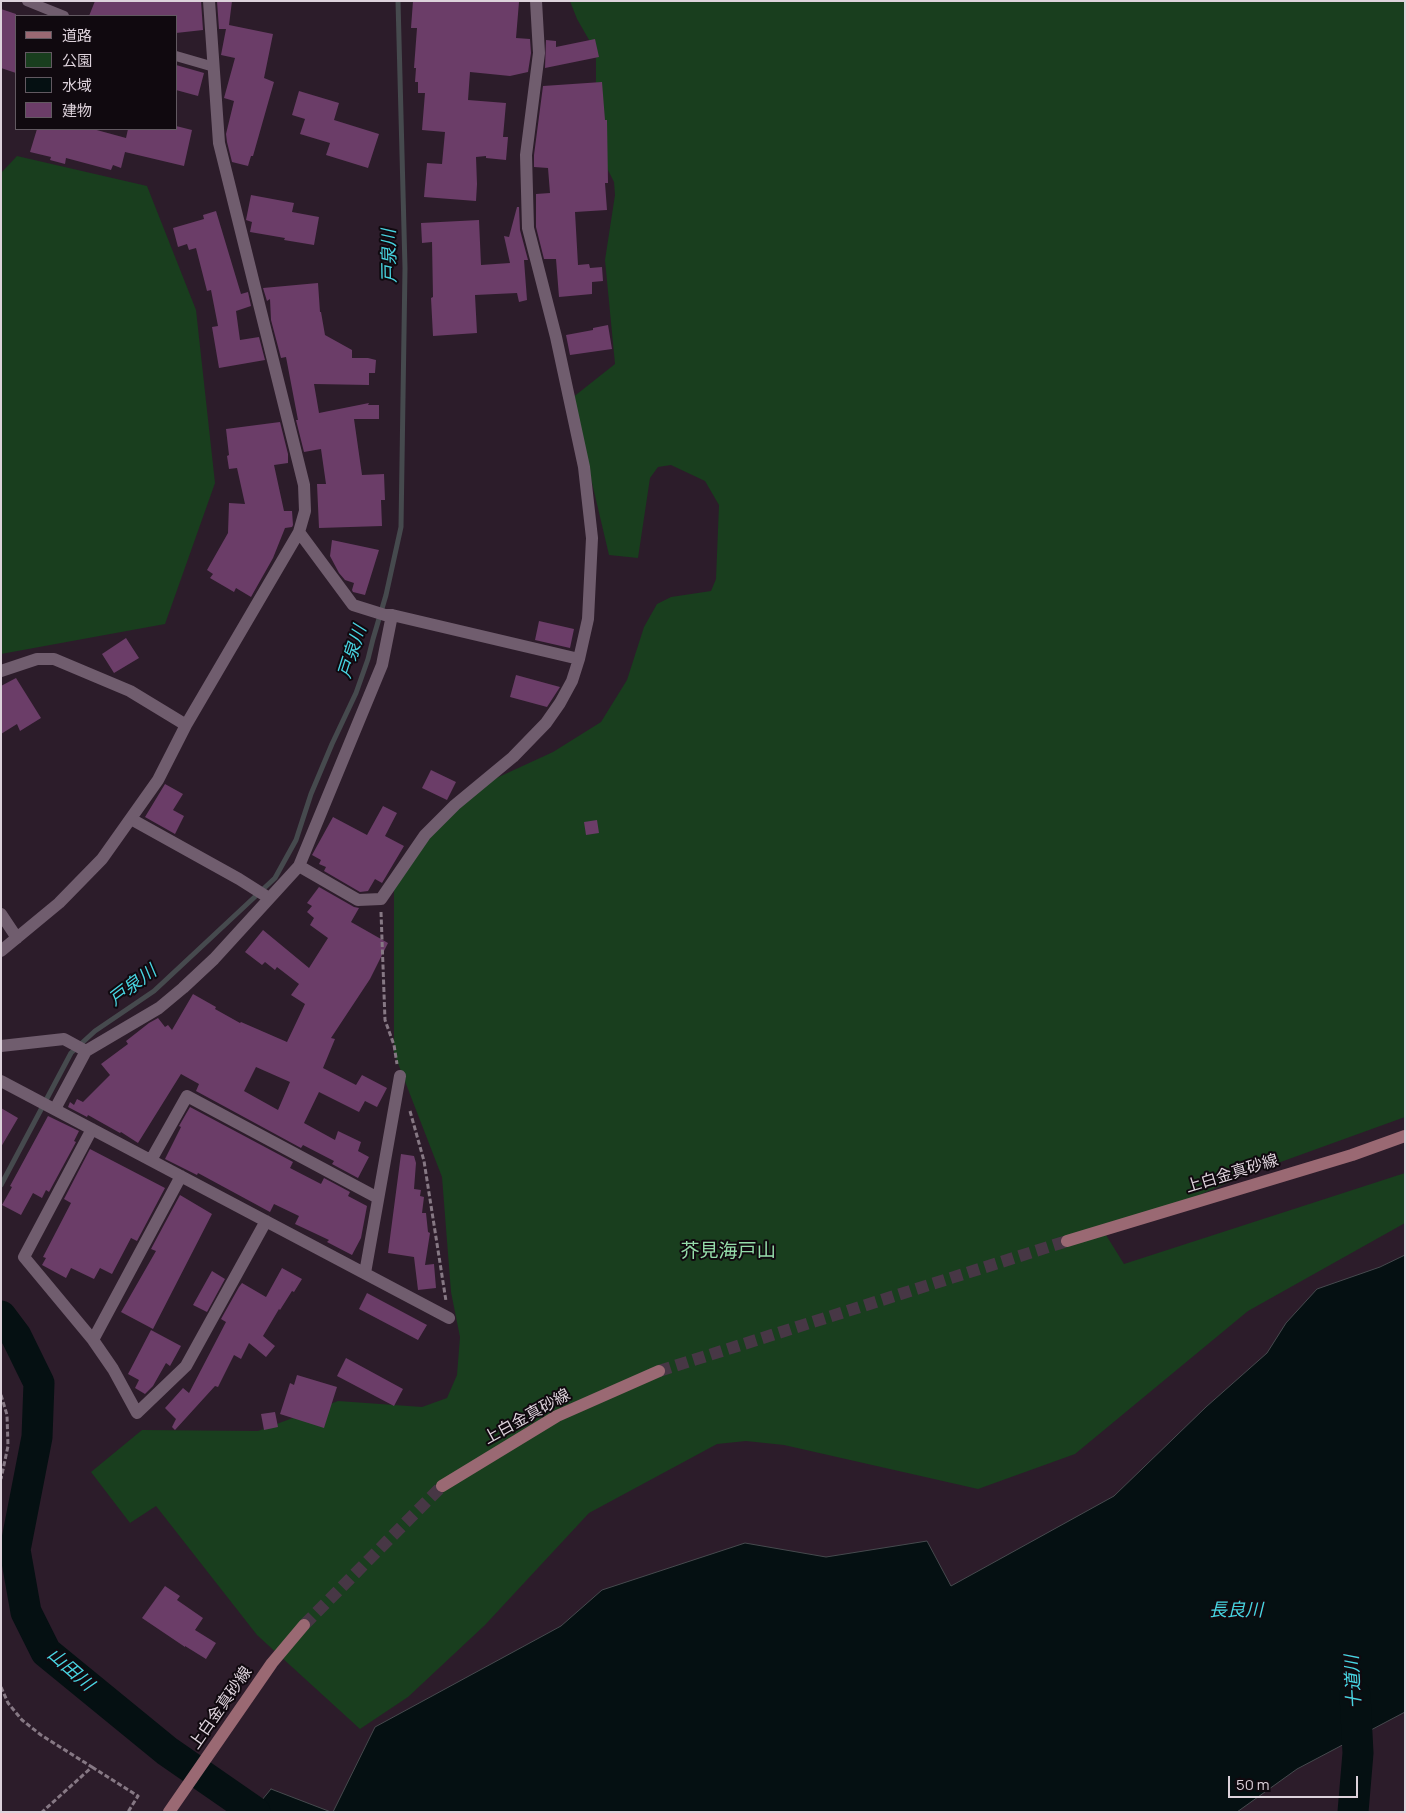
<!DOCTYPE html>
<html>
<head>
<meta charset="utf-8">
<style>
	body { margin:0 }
	#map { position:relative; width:1406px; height:1813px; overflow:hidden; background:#2c1c2a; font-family:Manrope,"Noto Sans JP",sans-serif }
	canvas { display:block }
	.frame { position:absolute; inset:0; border:2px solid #ddd2db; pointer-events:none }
	.legend { position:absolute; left:15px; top:15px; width:162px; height:115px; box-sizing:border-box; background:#10090f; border:1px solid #625961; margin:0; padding:6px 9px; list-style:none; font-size:15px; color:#ddd2db }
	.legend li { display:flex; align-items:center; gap:10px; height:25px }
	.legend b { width:25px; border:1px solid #625961 }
	.scale { position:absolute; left:1228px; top:1776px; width:130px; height:22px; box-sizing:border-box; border:2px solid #ddd2db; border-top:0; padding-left:6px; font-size:15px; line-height:18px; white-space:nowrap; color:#ddd2db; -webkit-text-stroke:4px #10090f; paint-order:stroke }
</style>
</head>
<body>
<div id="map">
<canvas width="1406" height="1813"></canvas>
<div class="frame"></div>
<ul class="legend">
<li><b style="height:6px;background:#9a6973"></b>道路</li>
<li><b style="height:14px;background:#193e1e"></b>公園</li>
<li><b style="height:14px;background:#051012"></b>水域</li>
<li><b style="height:14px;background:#6b3d68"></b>建物</li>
</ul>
<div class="scale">50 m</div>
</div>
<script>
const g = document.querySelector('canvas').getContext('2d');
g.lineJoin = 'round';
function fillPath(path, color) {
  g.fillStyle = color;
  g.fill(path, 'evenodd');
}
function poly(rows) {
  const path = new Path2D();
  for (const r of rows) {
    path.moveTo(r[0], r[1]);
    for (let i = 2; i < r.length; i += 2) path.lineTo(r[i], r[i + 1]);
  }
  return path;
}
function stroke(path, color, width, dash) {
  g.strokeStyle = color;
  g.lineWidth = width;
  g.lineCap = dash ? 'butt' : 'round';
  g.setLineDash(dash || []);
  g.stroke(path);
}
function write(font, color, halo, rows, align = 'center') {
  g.font = font + ' Manrope,"Noto Sans JP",sans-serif';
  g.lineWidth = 4;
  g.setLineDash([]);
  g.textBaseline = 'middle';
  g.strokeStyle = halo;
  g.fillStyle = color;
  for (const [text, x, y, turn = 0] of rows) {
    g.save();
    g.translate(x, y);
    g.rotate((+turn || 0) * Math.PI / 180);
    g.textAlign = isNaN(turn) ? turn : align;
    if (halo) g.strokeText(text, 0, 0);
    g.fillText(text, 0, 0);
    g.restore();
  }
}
fillPath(poly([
	[570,1,1405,1,1405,1117,1253,1172,1106,1235,1124,1264,1405,1173,1405,1223,1248,1311,1075,1454,978,1489,784,1445,746,1441,717,1444,589,1513,485,1625,408,1697,360,1729,257,1635,156,1506,130,1523,91,1472,142,1430,258,1431,338,1401,422,1407,447,1398,457,1375,460,1337,451,1292,442,1177,394,1053,394,889,424,833,490,781,553,752,601,722,627,680,644,627,657,604,671,597,711,591,716,579,719,505,705,481,671,465,658,467,650,478,638,558,609,555,572,398,615,364,605,260,615,195,614,182,596,146,596,52,577,19],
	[17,156,147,186,196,310,215,483,165,624,1,654,1,173]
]), '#193e1e');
const water = poly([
	[1405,1255,1405,1712,1297,1769,1237,1812,333,1812,375,1727,561,1626,602,1590,745,1543,826,1557,927,1541,951,1586,1114,1496,1206,1407,1267,1353,1286,1323,1317,1289,1380,1267,1405,1255],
	[271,1789,331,1812,252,1812,271,1789]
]);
fillPath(water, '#051012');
stroke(water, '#464a4e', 1);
stroke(poly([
	[1,1185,71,1053,95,1031,154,991,275,878,296,840,311,794,332,744,356,693,368,659,373,639,386,595,401,527,405,268,398,1]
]), '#464a4e', 5);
stroke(poly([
	[1,1316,16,1336,39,1383,37,1437,15,1550,26,1612,46,1652,167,1751,255,1812],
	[1353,1812,1358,1753,1355,1695]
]), '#051012', 31);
fillPath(poly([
	[95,1,201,1,203,30,176,33,176,16,89,16],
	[217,1,232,1,229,25,273,34,264,78,274,82,253,156,251,156,248,166,232,162,227,142,226,134,234,101,224,98,235,58,221,55,226,29,219,29],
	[413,1,519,2,516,38,530,39,531,53,528,72,510,76,470,72,468,100,506,103,503,137,508,137,506,160,486,158,486,156,476,157,477,184,476,201,424,197,427,163,442,164,445,132,422,130,425,93,418,93,418,82,415,82,416,68,414,68,417,28,411,28],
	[1,9,16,14,16,73,1,68],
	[595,39,599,57,545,68,546,40,556,41,556,47],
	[176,65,204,73,198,96,176,90],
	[602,82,605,120,607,120,608,183,605,183,607,210,575,212,578,265,589,264,590,268,602,267,603,281,592,282,592,294,559,297,556,259,544,259,536,227,536,194,550,193,548,168,534,167,534,155,543,86],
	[299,91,339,103,334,120,379,134,368,168,326,155,330,143,300,134,305,119,292,115],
	[176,126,192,130,184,166,125,152,121,168,113,165,111,170,66,158,65,164,50,160,51,157,30,152,37,129,93,129,126,138,128,129,176,129],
	[251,195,294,203,292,212,319,217,314,245,284,240,285,238,250,232,252,222,246,220],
	[517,207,519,207,520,230,528,260,524,260,527,300,519,302,517,293,475,295,477,333,433,336,431,298,433,297,432,242,422,243,421,223,479,220,481,265,510,263,504,236,509,237],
	[216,211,241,294,248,292,251,306,236,311,240,340,259,337,265,360,219,368,212,327,218,326,211,290,207,291,196,248,189,250,187,244,178,247,173,228,204,219,203,215],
	[318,283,320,312,321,312,325,335,352,350,352,358,368,358,376,360,375,373,369,373,369,385,314,384,319,413,369,403,368,405,379,405,379,419,354,419,362,475,384,474,385,500,381,500,382,526,319,528,317,484,326,484,321,449,304,452,296,420,298,420,286,357,281,358,271,320,270,299,267,301,263,288],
	[608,325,612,349,570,355,566,335,593,330,593,328],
	[280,422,288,454,288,463,274,465,284,511,292,511,293,525,292,527,285,528,273,558,251,597,236,588,234,592,210,578,213,574,207,570,228,533,229,503,245,504,237,468,229,469,227,456,229,455,226,429],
	[332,540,379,550,365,595,353,592,352,590,354,583,345,580,339,573,330,556],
	[539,621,574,629,570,648,535,640],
	[126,638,139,658,114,673,102,654],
	[516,675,560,687,547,707,510,697],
	[16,678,41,718,20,731,17,724,1,734,1,686],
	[431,770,456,782,447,800,422,788],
	[165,784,183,794,173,810,184,816,175,834,145,817],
	[383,806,397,813,385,836,404,846,382,883,375,879,368,891,360,892,324,871,326,867,319,864,321,860,312,855,333,817,367,835],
	[597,820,599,833,586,835,584,822],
	[319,887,354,907,359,908,351,922,388,943,370,979,331,1038,335,1039,323,1068,356,1085,362,1075,387,1088,377,1107,365,1101,359,1112,319,1092,304,1123,335,1140,338,1131,361,1142,358,1151,369,1157,358,1178,332,1164,334,1161,303,1145,301,1148,196,1091,199,1084,181,1074,138,1143,121,1132,120,1133,88,1115,87,1117,68,1107,70,1102,74,1105,77,1099,83,1102,110,1075,101,1064,128,1044,126,1041,149,1023,158,1018,165,1027,168,1025,172,1030,193,994,216,1007,215,1009,240,1023,241,1022,287,1042,305,1004,291,995,299,984,277,967,275,970,265,962,262,965,245,952,263,930,309,968,328,938,310,925,314,918,307,912,312,906,307,903],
	[256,1067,290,1082,278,1110,244,1091],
	[190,1107,293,1162,290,1168,321,1184,324,1178,350,1192,348,1196,367,1206,361,1238,352,1255,327,1242,329,1240,295,1224,299,1216,274,1204,270,1212,198,1173,197,1175,165,1159,181,1127,179,1126],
	[1,1108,18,1118,1,1147],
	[48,1116,79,1131,74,1141,76,1142,49,1192,46,1190,42,1198,33,1193,21,1215,2,1205,12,1187,10,1186],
	[90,1149,165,1188,137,1241,131,1238,112,1274,100,1268,94,1279,71,1268,66,1278,42,1265,46,1258,43,1257,71,1203,64,1199],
	[401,1154,414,1156,416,1163,414,1189,421,1190,420,1196,424,1197,422,1213,426,1213,428,1232,430,1233,425,1265,434,1264,436,1288,418,1290,414,1257,388,1253],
	[180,1195,212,1214,153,1329,121,1312,156,1251,151,1249],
	[282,1268,302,1279,294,1292,292,1291,280,1310,279,1309,263,1336,275,1346,266,1357,249,1343,241,1359,234,1355,218,1387,215,1386,175,1430,172,1427,176,1419,165,1408,183,1388,189,1393,226,1322,221,1319,239,1287,242,1283,266,1297],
	[212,1271,225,1279,207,1312,193,1305],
	[367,1293,427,1325,418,1340,359,1309],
	[151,1330,181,1346,170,1366,166,1363,153,1386,145,1394,135,1388,139,1380,128,1374],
	[346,1358,403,1389,394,1406,337,1376],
	[297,1375,337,1387,324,1428,280,1414,290,1383,294,1385],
	[275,1412,278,1427,264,1430,261,1414],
	[165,1586,180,1596,177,1600,203,1618,195,1630,216,1643,206,1659,185,1646,185,1647,142,1618]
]), '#6b3d68');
stroke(poly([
	[659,1371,1067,1241],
	[304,1625,442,1486]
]), '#473745', 12, [12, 6]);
stroke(poly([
	[381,912,385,1020,394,1045,397,1064],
	[410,1111,424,1161,446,1301],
	[1,1395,7,1415,8,1446,1,1479],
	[1,1687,8,1703,22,1720,41,1735,92,1767,42,1812],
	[92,1767,138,1796,128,1812]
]), '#867884', 3, [5, 2.5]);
stroke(poly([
	[27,1,64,16],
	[176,56,214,67]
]), '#705d6e', 10);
stroke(poly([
	[299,532,353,605,385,615,392,615,579,659],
	[1,671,37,659,54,659,130,691,186,725],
	[131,819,239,879,269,898],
	[299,866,358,900,381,899,425,835,455,805,513,757,546,723,560,703,572,681,579,659,588,619,592,538,584,467,556,337,528,228,526,155,539,53,536,1],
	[1,914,17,938],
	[1,951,59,903,102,859,158,780,186,725,299,532,305,511,304,485,219,143,209,1],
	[1,1046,64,1039,86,1051],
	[1,1081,449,1318],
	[55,1109,86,1051,159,1008,183,988,214,959,299,866,382,665,392,615],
	[92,1129,24,1257,93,1340,113,1369,137,1413,186,1366,266,1221],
	[151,1160,187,1096,378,1198],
	[365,1273,400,1076],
	[93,1340,181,1176]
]), '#705d6e', 12);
stroke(poly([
	[1067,1241,1352,1155,1405,1136],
	[442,1486,557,1416,659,1371],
	[169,1812,272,1663,304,1625]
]), '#9a6973', 12);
write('16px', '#ddd2db', '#10090f', [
	["上白金真砂線",1232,1174,-17],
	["上白金真砂線",527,1417,-29],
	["上白金真砂線",221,1708,-55]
]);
write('italic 18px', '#48d5e2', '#10090f', [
	["戸泉川",390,256,-91],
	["戸泉川",353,652,-72],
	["戸泉川",133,986,-37],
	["長良川",1236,1611],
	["山田川",70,1670,41],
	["十道川",1354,1682,-93]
]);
write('19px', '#94dba9', '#10090f', [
	["芥見海戸山",728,1252]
]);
</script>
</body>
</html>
